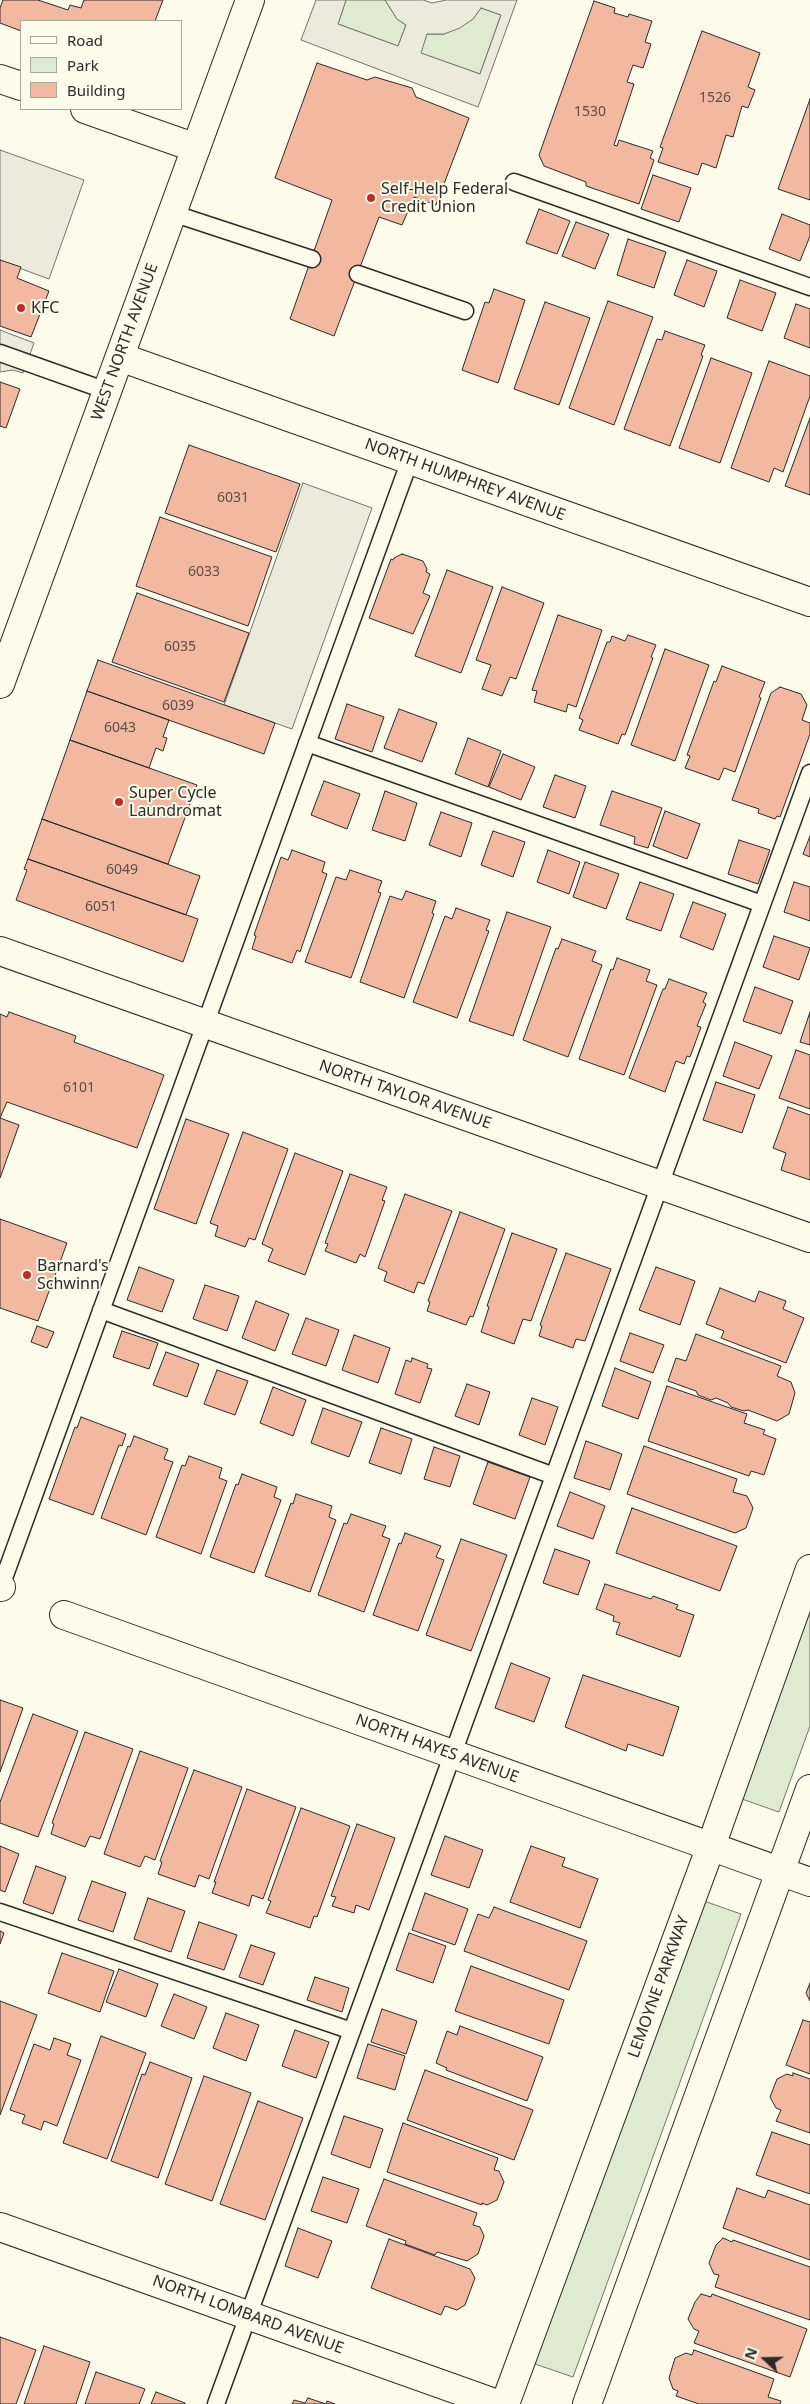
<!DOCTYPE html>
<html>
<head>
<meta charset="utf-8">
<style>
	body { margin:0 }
	#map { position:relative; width:810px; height:2404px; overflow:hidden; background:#fdfbea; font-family:"Noto Sans",sans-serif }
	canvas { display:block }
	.legend { position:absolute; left:20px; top:20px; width:162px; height:90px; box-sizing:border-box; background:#fdfbea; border:1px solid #a9a89e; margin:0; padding:6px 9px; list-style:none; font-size:15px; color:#2b2b2b }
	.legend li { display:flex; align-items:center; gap:10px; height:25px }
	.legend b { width:25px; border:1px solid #a9a89e }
	.north { position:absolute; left:740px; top:2334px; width:50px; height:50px; -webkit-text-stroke:4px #fdfbea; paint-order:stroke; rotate:291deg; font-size:14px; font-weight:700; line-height:20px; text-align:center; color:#2b2b2b }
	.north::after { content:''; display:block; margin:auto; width:18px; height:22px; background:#2b2b2b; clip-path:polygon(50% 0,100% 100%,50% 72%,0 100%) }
</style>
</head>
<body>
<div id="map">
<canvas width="810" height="2404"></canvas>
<ul class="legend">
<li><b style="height:6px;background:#fdfbea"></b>Road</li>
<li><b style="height:14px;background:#deebd1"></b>Park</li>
<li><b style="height:14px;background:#f2b8a0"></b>Building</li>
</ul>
<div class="north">N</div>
</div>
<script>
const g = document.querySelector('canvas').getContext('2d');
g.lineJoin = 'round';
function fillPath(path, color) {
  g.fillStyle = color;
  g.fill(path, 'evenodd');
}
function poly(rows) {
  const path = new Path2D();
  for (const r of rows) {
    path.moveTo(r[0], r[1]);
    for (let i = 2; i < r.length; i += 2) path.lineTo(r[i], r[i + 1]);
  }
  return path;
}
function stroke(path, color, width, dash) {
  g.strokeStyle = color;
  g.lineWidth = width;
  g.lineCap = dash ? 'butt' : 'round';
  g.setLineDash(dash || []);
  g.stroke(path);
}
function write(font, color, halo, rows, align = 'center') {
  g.font = font + ' "Noto Sans",sans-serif';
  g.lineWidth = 4;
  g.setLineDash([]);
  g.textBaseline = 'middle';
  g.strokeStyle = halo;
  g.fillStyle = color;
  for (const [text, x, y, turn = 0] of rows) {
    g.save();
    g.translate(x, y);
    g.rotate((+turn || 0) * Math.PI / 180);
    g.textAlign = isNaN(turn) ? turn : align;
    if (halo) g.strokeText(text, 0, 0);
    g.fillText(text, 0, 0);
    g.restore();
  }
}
const green = poly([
	[346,0,385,0,397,19,406,25,398,46,338,24,346,0],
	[481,8,501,15,480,74,420,53,427,34,444,34,473,19,481,8],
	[810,1605,810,1726,779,1812,739,1798,810,1605],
	[701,1900,741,1914,573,2377,532,2363,701,1900]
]);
fillPath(green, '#deebd1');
stroke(green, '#74746e', 1);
const parking = poly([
	[316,0,346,0,338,24,398,46,406,25,397,19,385,0,423,0,432,3,446,0,517,0,478,107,301,40,316,0],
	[481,8,501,15,480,74,421,53,427,34,444,34,460,28,473,19,481,8],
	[0,150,84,180,49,279,0,261,0,150],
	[0,330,34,343,23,373,13,370,0,372,0,330],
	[303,483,372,508,292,729,224,705,303,483]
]);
fillPath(parking, '#eceadb');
stroke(parking, '#74746e', 1);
const building = poly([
	[3,0,38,0,68,10,70,5,81,8,84,0,163,0,155,21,21,21,21,31,0,23,0,8,3,0],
	[594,1,615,8,614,13,628,17,629,14,652,21,645,42,651,44,643,68,633,65,627,82,634,84,614,145,617,146,619,140,653,151,650,158,654,160,639,204,586,186,586,182,544,166,539,155,594,1],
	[702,31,760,53,748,87,755,90,748,108,742,106,733,137,726,135,716,168,702,163,698,175,658,162,663,148,660,147,702,31],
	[317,63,367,80,375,77,412,88,416,97,469,118,436,205,414,197,402,225,379,217,334,336,290,319,332,200,275,178,317,63],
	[810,99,810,200,778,189,810,99],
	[653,175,691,188,679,222,641,209,653,175],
	[539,209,570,221,557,254,526,243,539,209],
	[782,214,810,225,810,236,800,261,769,249,782,214],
	[576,222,609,234,595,269,562,256,576,222],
	[628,239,666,252,654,288,617,275,628,239],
	[0,260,21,267,17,278,49,291,31,337,0,326,0,260],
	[687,260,717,271,704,307,674,295,687,260],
	[740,280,776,293,762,331,727,318,740,280],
	[494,289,525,300,498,383,462,370,485,302,489,303,494,289],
	[608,301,653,317,614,425,569,408,608,301],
	[545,302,590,318,559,405,514,389,545,302],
	[796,304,810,309,810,348,784,338,796,304],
	[665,331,705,345,701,355,703,356,670,446,624,429,657,339,662,340,665,331],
	[711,358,752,373,720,463,679,448,711,358],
	[769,361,810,376,810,396,783,472,774,468,769,482,731,468,769,361],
	[0,382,20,389,6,428,0,426,0,382],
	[810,418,810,495,785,486,810,418],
	[189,445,300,484,276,552,165,513,189,445],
	[160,517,272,557,248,626,136,586,160,517],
	[402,554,423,561,427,569,426,572,430,574,423,593,430,596,413,634,369,618,391,559,393,560,394,558,402,554],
	[447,570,493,587,461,673,415,656,447,570],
	[502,587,544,603,516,679,510,677,502,696,482,689,491,665,476,660,502,587],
	[137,593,249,633,224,702,112,662,137,593],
	[558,615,602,630,576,707,568,704,566,712,534,702,537,691,532,690,558,615],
	[628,635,656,645,651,657,653,658,625,735,622,734,618,744,579,730,583,720,579,718,607,642,610,642,612,636,625,641,628,635],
	[665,649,709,665,675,761,631,745,665,649],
	[98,660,275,723,264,754,87,691,98,660],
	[722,666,765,682,759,697,761,698,735,772,724,768,719,780,685,768,690,756,687,755,714,681,716,682,722,666],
	[780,687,801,694,807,705,802,720,810,723,810,734,780,817,777,816,775,819,758,813,759,809,732,800,771,693,780,687],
	[87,691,169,720,163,737,167,738,163,751,156,748,149,768,70,740,87,691],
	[347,704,384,717,372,752,335,739,347,704],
	[399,709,437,723,422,762,384,748,399,709],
	[468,738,501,751,488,787,455,774,468,738],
	[70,740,197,785,168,864,42,819,70,740],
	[503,754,535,767,521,800,489,787,503,754],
	[555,775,586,786,575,818,543,807,555,775],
	[324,781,360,794,347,829,311,815,324,781],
	[385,791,417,803,405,841,372,830,385,791],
	[612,791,662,808,648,848,634,844,635,837,600,825,612,791],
	[665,811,700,824,687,859,653,846,665,811],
	[441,812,472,823,461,857,429,845,441,812],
	[42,819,200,876,186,915,28,859,42,819],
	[493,831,525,842,513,877,481,865,493,831],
	[810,836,810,857,803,854,810,836],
	[739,840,770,850,758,884,728,874,739,840],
	[292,850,325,862,322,872,327,874,300,952,297,950,292,963,252,949,256,936,254,935,281,857,288,860,292,850],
	[548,850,580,862,569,894,537,882,548,850],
	[28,859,198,919,183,962,16,900,27,870,24,869,28,859],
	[585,862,619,874,606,909,573,897,585,862],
	[350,870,382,881,378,892,381,893,351,978,305,962,336,877,346,880,350,870],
	[640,882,674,894,661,931,626,919,640,882],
	[794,882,810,887,810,921,784,912,794,882],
	[406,891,436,901,432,913,434,914,404,998,360,982,390,896,402,900,406,891],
	[693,902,726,914,713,950,680,937,693,902],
	[456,908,490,920,486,930,489,931,457,1018,413,1002,445,916,452,919,456,908],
	[507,912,551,927,513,1036,469,1021,507,912],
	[774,936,810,948,799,980,763,967,774,936],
	[562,939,596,951,592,961,602,965,568,1057,523,1040,556,948,558,949,562,939],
	[617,958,650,970,646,981,657,985,624,1075,579,1059,611,969,613,970,617,958],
	[669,979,707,993,703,1002,706,1004,697,1026,701,1027,690,1057,687,1056,684,1064,676,1061,665,1092,629,1078,663,989,665,989,669,979],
	[755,987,793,1001,781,1034,743,1021,755,987],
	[9,1012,76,1036,74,1042,164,1075,137,1148,7,1102,0,1118,19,1125,0,1178,0,1014,7,1017,9,1012],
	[810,1012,810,1045,800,1042,810,1012],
	[735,1042,772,1056,759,1089,723,1076,735,1042],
	[796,1050,810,1055,810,1109,779,1098,796,1050],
	[716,1082,755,1095,742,1133,703,1120,716,1082],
	[788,1107,810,1115,810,1180,781,1170,786,1153,773,1148,788,1107],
	[186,1119,229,1134,196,1224,154,1209,186,1119],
	[243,1132,288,1149,255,1240,249,1238,245,1247,215,1236,218,1226,210,1223,243,1132],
	[295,1153,343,1171,305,1275,268,1261,273,1249,262,1244,295,1153],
	[350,1174,387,1187,382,1200,385,1201,365,1257,360,1254,356,1263,325,1251,328,1244,325,1243,350,1174],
	[405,1194,452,1211,424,1284,418,1282,414,1293,384,1281,387,1272,378,1268,405,1194],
	[460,1212,505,1229,473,1317,470,1316,466,1325,427,1311,430,1302,428,1301,460,1212],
	[0,1219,67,1243,38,1321,0,1308,0,1219],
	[512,1233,557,1249,531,1321,523,1319,514,1344,481,1332,489,1307,487,1306,512,1233],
	[566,1253,611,1269,585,1341,576,1339,573,1348,539,1336,542,1326,540,1325,566,1253],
	[139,1267,174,1280,162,1312,127,1300,139,1267],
	[656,1267,695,1281,680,1325,639,1310,656,1267],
	[205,1285,239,1296,227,1331,193,1319,205,1285],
	[720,1288,755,1302,759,1291,786,1301,783,1309,804,1318,786,1363,721,1338,724,1331,706,1324,720,1288],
	[256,1301,289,1314,275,1351,242,1338,256,1301],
	[306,1318,339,1330,326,1366,292,1354,306,1318],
	[37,1326,54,1332,47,1348,31,1342,37,1326],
	[122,1331,158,1343,149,1369,113,1357,122,1331],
	[630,1333,664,1345,653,1373,620,1361,630,1333],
	[696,1334,781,1366,777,1376,791,1382,795,1393,789,1414,777,1421,748,1410,744,1411,731,1407,728,1403,716,1398,711,1400,698,1395,696,1391,668,1381,676,1358,686,1361,696,1334],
	[354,1335,390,1348,378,1383,342,1370,354,1335],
	[166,1352,199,1364,187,1397,153,1385,166,1352],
	[412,1358,428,1364,427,1368,432,1369,420,1403,395,1394,406,1360,411,1362,412,1358],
	[615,1368,651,1382,638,1419,602,1406,615,1368],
	[217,1370,248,1381,235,1415,204,1404,217,1370],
	[467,1384,490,1392,479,1425,455,1416,467,1384],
	[667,1386,747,1414,744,1423,765,1430,763,1434,776,1439,764,1475,751,1471,749,1476,648,1441,667,1386],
	[273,1387,306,1400,293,1436,260,1423,273,1387],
	[532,1398,558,1407,545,1445,519,1435,532,1398],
	[323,1408,362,1422,349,1457,311,1443,323,1408],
	[81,1417,126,1434,122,1446,119,1445,93,1515,49,1499,75,1427,77,1428,81,1417],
	[381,1428,412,1439,401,1474,369,1463,381,1428],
	[134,1436,168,1449,164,1459,173,1462,146,1535,101,1518,128,1446,130,1447,134,1436],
	[586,1441,622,1454,610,1490,574,1478,586,1441],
	[644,1446,737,1479,733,1492,747,1496,753,1508,746,1528,735,1533,627,1494,644,1446],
	[434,1447,460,1456,450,1487,424,1479,434,1447],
	[189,1456,222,1468,219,1478,227,1481,201,1554,156,1537,182,1465,185,1466,189,1456],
	[488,1462,530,1477,515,1519,473,1504,488,1462],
	[242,1474,277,1487,274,1497,281,1500,254,1573,210,1557,236,1484,238,1485,242,1474],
	[570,1492,605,1506,593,1539,557,1526,570,1492],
	[296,1494,332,1506,329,1517,336,1520,310,1592,265,1576,291,1503,293,1504,296,1494],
	[632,1508,737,1546,720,1591,616,1553,632,1508],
	[351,1514,386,1526,382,1536,390,1539,364,1612,318,1595,344,1523,347,1524,351,1514],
	[405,1533,441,1546,436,1557,444,1560,418,1631,373,1615,399,1543,401,1544,405,1533],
	[461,1539,507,1555,471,1651,426,1635,461,1539],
	[555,1549,590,1561,578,1595,543,1583,555,1549],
	[605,1584,651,1599,653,1596,678,1605,676,1609,694,1615,680,1657,616,1634,620,1623,613,1621,614,1616,596,1609,605,1584],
	[511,1663,550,1678,534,1722,495,1708,511,1663],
	[583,1675,679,1707,663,1756,628,1744,626,1751,565,1727,583,1675],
	[0,1700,23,1708,0,1772,0,1700],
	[33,1714,78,1731,38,1837,0,1823,0,1802,33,1714],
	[85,1732,133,1749,100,1839,90,1836,85,1847,51,1834,54,1824,52,1823,85,1732],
	[140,1751,188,1768,155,1860,145,1856,140,1867,104,1854,140,1751],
	[194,1770,242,1787,209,1879,199,1875,195,1887,158,1874,162,1862,160,1861,194,1770],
	[247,1789,296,1807,263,1899,252,1895,249,1906,212,1893,216,1882,214,1882,247,1789],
	[301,1808,350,1826,317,1917,314,1916,310,1928,266,1913,271,1901,268,1900,301,1808],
	[357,1824,395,1838,369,1910,356,1905,354,1913,332,1906,336,1897,331,1896,357,1824],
	[445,1836,483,1850,469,1888,431,1875,445,1836],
	[0,1846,19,1854,5,1892,0,1890,0,1846],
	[531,1846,565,1858,562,1866,598,1879,580,1928,510,1902,531,1846],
	[36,1866,66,1877,53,1914,23,1903,36,1866],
	[92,1881,126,1893,113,1932,78,1920,92,1881],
	[425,1893,468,1909,455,1945,412,1930,425,1893],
	[148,1898,185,1911,171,1952,134,1939,148,1898],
	[494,1907,587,1941,569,1990,464,1951,478,1914,489,1918,494,1907],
	[199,1922,237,1935,224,1970,187,1958,199,1922],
	[0,1931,4,1933,0,1944,0,1931],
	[409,1933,446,1946,433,1983,396,1970,409,1933],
	[251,1945,275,1953,263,1985,239,1977,251,1945],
	[62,1953,114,1971,100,2012,48,1993,62,1953],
	[471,1966,564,2000,549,2044,455,2011,471,1966],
	[119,1969,158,1984,146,2017,106,2002,119,1969],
	[315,1977,349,1988,342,2012,307,2000,315,1977],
	[810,1983,810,2001,806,1993,810,1983],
	[174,1994,207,2007,194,2039,161,2026,174,1994],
	[0,2001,37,2015,0,2115,0,2001],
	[382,2009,417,2021,406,2054,371,2042,382,2009],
	[226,2013,259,2025,246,2061,213,2048,226,2013],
	[803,2020,810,2022,810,2074,786,2065,803,2020],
	[460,2026,543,2057,527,2101,446,2070,447,2068,436,2063,447,2031,457,2035,460,2026],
	[295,2030,329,2042,316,2078,282,2066,295,2030],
	[101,2036,146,2053,107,2159,63,2143,101,2036],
	[54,2038,71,2044,67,2055,81,2060,57,2126,44,2121,41,2130,22,2123,25,2115,10,2110,34,2044,50,2050,54,2038],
	[368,2044,405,2056,395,2090,357,2078,368,2044],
	[150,2062,192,2078,158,2178,111,2161,142,2074,145,2075,150,2062],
	[425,2070,533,2110,514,2160,407,2120,425,2070],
	[793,2073,810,2079,810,2133,776,2121,781,2110,776,2108,770,2097,777,2079,787,2074,793,2076,793,2073],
	[204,2076,251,2093,212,2201,165,2184,204,2076],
	[258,2101,303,2118,265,2220,220,2204,258,2101],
	[344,2116,383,2129,370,2168,331,2154,344,2116],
	[403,2123,498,2158,494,2170,499,2171,504,2182,497,2200,487,2205,482,2203,482,2205,387,2172,403,2123],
	[772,2132,810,2145,810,2194,756,2175,772,2132],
	[323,2177,359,2189,347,2223,311,2211,323,2177],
	[384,2179,477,2213,473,2225,480,2227,484,2236,478,2254,467,2261,437,2252,435,2255,405,2244,406,2241,366,2226,384,2179],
	[737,2188,765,2198,768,2190,810,2205,810,2260,723,2228,737,2188],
	[298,2228,332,2241,318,2278,285,2266,298,2228],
	[723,2238,732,2242,733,2240,810,2267,810,2320,715,2287,719,2275,714,2274,709,2263,716,2245,723,2238],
	[389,2239,470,2269,475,2278,465,2305,457,2310,445,2306,441,2315,371,2288,389,2239],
	[701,2294,711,2297,712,2294,807,2329,790,2377,694,2343,699,2331,694,2329,688,2319,695,2302,701,2294],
	[0,2337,36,2350,16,2404,0,2404,0,2337],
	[44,2346,90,2362,76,2404,24,2404,44,2346],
	[694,2350,774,2379,768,2397,781,2401,780,2404,699,2404,676,2396,678,2391,673,2389,669,2378,675,2358,686,2353,692,2355,694,2350],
	[96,2372,145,2389,139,2404,85,2404,96,2372],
	[156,2392,185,2403,185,2404,151,2404,156,2392],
	[308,2398,326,2404,327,2401,335,2404,292,2404,294,2400,305,2403,308,2398]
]);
fillPath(building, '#f2b8a0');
stroke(building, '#2b2b2b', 1);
const lane = poly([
	[514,182,810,287],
	[172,213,312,259],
	[358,274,465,311],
	[0,353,107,391],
	[307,743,762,904],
	[101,1310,554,1476],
	[0,1589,410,460],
	[0,1912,352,2031],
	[216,2404,810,773]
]);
const street = poly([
	[0,79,21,86],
	[85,109,196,148],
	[120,357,810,602],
	[0,951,810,1238],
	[0,1587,1,1587],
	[64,1615,810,1882],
	[0,2227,497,2404],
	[505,2404,711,1846,810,1569],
	[587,2404,810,1789]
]);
const primary = poly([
	[0,684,250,0]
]);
stroke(lane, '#2b2b2b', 19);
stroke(street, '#2b2b2b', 30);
stroke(primary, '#2b2b2b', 30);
stroke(lane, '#fdfbea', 16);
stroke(street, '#fdfbea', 28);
stroke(primary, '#fdfbea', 28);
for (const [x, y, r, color] of [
	[371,198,5,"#c62828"],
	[21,308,5,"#c62828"],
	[119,802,5,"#c62828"],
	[27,1275,5,"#c62828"]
]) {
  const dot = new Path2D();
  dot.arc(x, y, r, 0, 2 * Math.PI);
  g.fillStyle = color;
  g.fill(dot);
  stroke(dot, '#fdfbea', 2);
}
write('14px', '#5d4e48', null, [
	["1526",715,98],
	["1530",590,112],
	["6031",233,498],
	["6033",204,572],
	["6035",180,647],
	["6039",178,706],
	["6043",120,728],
	["6049",122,870],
	["6051",101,907],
	["6101",79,1088]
]);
write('16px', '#2b2b2b', '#fdfbea', [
	["Self-Help Federal",381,189],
	["Credit Union",381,207],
	["KFC",31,308],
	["Super Cycle",129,793],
	["Laundromat",129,811],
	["Barnard's",37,1266],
	["Schwinn",37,1284]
], 'left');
write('16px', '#2b2b2b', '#fdfbea', [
	["WEST NORTH AVENUE",125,342,-70],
	["NORTH HUMPHREY AVENUE",465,480,20],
	["NORTH TAYLOR AVENUE",405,1095,19],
	["NORTH HAYES AVENUE",437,1749,20],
	["LEMOYNE PARKWAY",659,1987,-70],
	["NORTH LOMBARD AVENUE",248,2315,20]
]);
</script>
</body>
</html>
